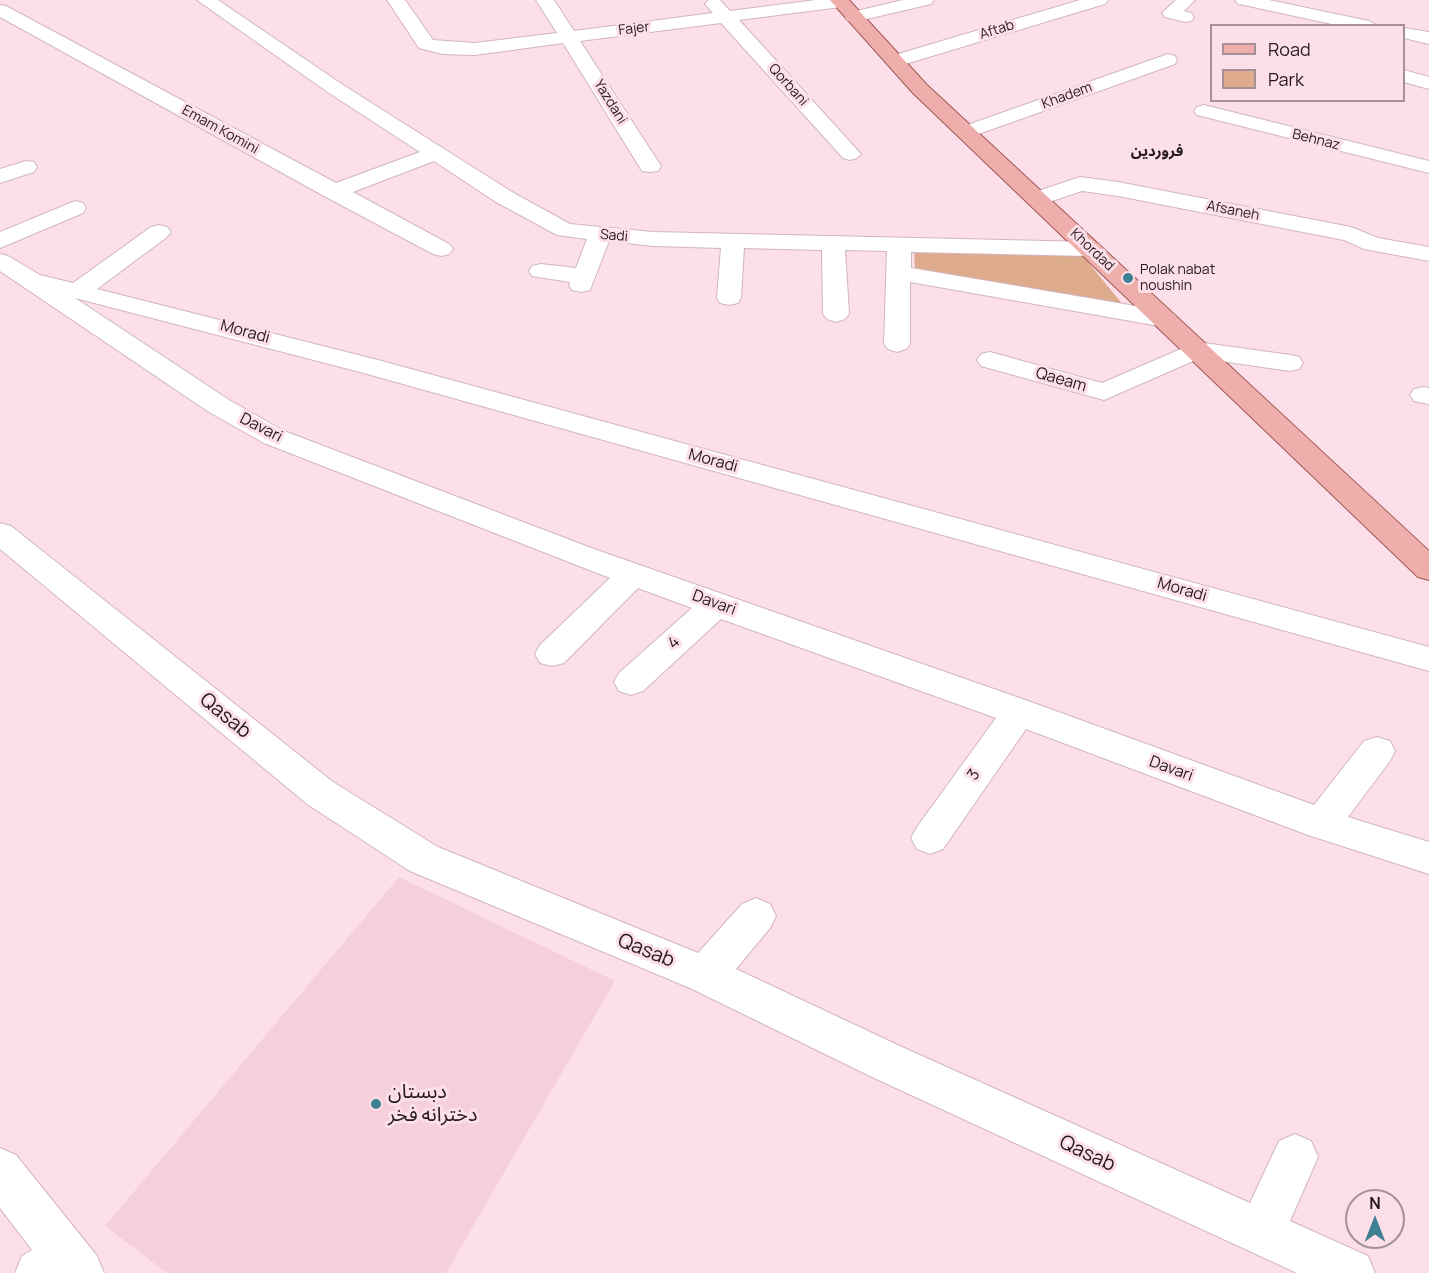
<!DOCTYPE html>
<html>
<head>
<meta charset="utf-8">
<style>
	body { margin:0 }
	#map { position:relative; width:1429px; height:1273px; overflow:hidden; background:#fcdfe8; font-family:Manrope,sans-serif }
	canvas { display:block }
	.legend { position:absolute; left:1210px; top:24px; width:195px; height:78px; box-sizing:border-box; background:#fcdfe8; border:2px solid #a69097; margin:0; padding:8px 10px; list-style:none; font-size:18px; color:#241a1d }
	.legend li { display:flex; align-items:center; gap:12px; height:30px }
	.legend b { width:30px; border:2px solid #a69097 }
	.north { position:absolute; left:1345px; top:1189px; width:60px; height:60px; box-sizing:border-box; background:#fcdfe8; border:2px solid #a69097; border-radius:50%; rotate:0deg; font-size:16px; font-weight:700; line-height:24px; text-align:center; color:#241a1d }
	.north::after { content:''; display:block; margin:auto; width:21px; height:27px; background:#3f8192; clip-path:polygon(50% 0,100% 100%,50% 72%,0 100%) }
</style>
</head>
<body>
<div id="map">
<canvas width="1429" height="1273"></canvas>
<ul class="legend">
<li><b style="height:8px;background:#eeafac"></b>Road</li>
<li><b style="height:16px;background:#deab8d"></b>Park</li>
</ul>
<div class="north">N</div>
</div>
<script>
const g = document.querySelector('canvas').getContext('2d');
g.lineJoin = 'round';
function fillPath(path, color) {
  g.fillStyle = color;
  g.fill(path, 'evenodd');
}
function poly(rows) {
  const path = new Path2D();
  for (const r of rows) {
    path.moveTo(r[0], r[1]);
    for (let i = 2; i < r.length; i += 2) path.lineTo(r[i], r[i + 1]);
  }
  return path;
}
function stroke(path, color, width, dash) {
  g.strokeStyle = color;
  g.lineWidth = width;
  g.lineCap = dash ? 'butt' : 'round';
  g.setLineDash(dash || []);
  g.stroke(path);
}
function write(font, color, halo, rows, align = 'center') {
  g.font = font + ' Manrope,"Noto Sans Arabic",sans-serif';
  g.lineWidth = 6;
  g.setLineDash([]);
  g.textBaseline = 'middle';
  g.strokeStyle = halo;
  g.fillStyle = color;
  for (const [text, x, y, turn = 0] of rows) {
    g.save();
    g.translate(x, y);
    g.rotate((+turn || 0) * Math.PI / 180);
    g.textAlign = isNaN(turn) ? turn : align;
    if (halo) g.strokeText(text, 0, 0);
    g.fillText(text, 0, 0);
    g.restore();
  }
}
fillPath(poly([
	[399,877,615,981,446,1273,167,1273,105,1226]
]), '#f5d0dc');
fillPath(poly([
	[914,250,1083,256,1124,306,915,270]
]), '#deab8d');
const minor = poly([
	[197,0,218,0,343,85,512,192,570,224,653,232,1091,242,1099,244,1103,249,1099,254,1091,256,911,252,911,268,1165,311,1174,314,1178,319,1174,324,1165,327,910,282,910,344,906,349,897,352,888,349,884,344,887,251,845,250,849,314,845,319,836,322,827,319,823,314,822,250,744,248,741,298,738,303,729,305,720,303,717,298,721,248,653,246,609,241,590,290,581,292,572,290,569,285,570,282,532,276,529,271,532,266,541,264,576,268,587,239,557,235,496,202,434,161,353,192,449,244,453,249,449,254,441,256,433,254,326,197,0,17,0,5,6,6,336,183,420,152,329,93,197,0],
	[387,0,405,0,433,40,475,43,557,33,536,0,554,0,574,31,713,13,705,4,709,0,720,0,730,11,816,0,848,0,847,6,841,7,739,20,861,154,857,158,850,160,843,158,721,23,580,41,661,166,658,171,650,172,642,171,563,43,475,55,442,54,419,48,387,0],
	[903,0,934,0,931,4,854,22,848,21,845,17,848,13,903,0],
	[1080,0,1108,0,1105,4,902,65,888,65,886,61,888,57,1080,0],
	[1176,0,1195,0,1184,11,1191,13,1194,17,1191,21,1185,22,1165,17,1162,13,1176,0],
	[1235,0,1269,0,1369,21,1378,26,1341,26,1244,5,1238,4,1235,0],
	[1404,28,1429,32,1429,44,1404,38,1404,28],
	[1168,54,1175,56,1177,60,1175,64,973,136,966,138,959,136,956,132,959,128,1168,54],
	[1404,70,1429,77,1429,89,1404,82,1404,70],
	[1204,105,1429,161,1429,173,1197,115,1194,111,1197,107,1204,105],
	[26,161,34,162,37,167,34,172,0,183,0,169,26,161],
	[1080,177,1118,182,1351,227,1378,238,1429,247,1429,261,1364,249,1344,240,1118,196,1082,191,1037,206,1029,204,1026,199,1029,194,1080,177],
	[75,201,83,203,86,208,83,213,0,248,0,232,75,201],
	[159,225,167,227,171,232,167,237,97,289,378,360,1429,647,1429,671,360,372,75,298,229,400,284,431,594,549,1031,702,1314,805,1364,741,1377,737,1390,741,1395,751,1390,761,1348,817,1429,842,1429,874,1308,835,1026,729,943,849,930,854,917,849,911,838,917,827,996,718,721,619,643,691,631,695,619,691,614,682,619,673,692,608,638,588,564,663,552,666,540,663,535,654,540,645,610,578,264,443,209,412,0,271,0,254,8,256,40,275,73,283,151,227,159,225],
	[1197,342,1290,355,1299,357,1303,363,1299,369,1290,371,1200,358,1104,400,981,366,977,360,981,354,990,352,1102,383,1197,342],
	[1424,387,1429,388,1429,404,1414,401,1410,395,1414,389,1424,387],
	[0,523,11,526,333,782,438,847,698,953,742,904,756,898,770,904,776,916,770,928,736,969,902,1047,1250,1203,1279,1141,1295,1134,1311,1141,1318,1157,1290,1221,1368,1256,1375,1273,1297,1273,872,1077,690,988,410,871,307,804,0,549,0,523],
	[0,1148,16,1155,97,1256,104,1273,15,1273,22,1256,32,1250,0,1208,0,1148]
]);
const major = poly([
	[830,0,849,0,927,85,1429,551,1429,580,1418,577,913,93,830,0]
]);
stroke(minor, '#d2b6bf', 2);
stroke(major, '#a05856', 2);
fillPath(minor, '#fff');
fillPath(major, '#eeafac');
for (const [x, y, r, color] of [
	[1128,278,6,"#3f8192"],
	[376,1104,6,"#3f8192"]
]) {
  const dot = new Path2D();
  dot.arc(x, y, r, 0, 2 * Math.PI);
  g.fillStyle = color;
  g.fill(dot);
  stroke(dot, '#fcdfe8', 2);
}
write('14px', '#241a1d', '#fcdfe8', [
	["Fajer",634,29,-7],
	["Aftab",997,30,-17],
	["Qorbani",788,85,48],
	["Khadem",1067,96,-20],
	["Yazdani",610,102,58],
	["Emam Komini",220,130,29],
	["Behnaz",1316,140,14],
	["Afsaneh",1233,211,11],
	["Sadi",614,236,5],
	["Khordad",1092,250,43]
]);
write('14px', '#241a1d', '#fcdfe8', [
	["Polak nabat",1140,270],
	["noushin",1140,286]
], 'left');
write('bold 15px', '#241a1d', '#fcdfe8', [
	["فروردین",1157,152]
]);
write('16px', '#241a1d', '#fcdfe8', [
	["Moradi",245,332,15],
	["Qaeam",1061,380,16],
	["Davari",261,428,27],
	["Moradi",713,461,15],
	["Moradi",1182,590,16],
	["Davari",714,603,20],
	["4",674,643,-42],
	["Davari",1171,769,20],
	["3",974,775,-55]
]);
write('20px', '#241a1d', '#fcdfe8', [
	["Qasab",225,716,39],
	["Qasab",646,951,22],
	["Qasab",1087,1154,25]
]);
write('20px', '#241a1d', '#fcdfe8', [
	["دبستان",388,1092],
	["دخترانه فخر",388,1115]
], 'left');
</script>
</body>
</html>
